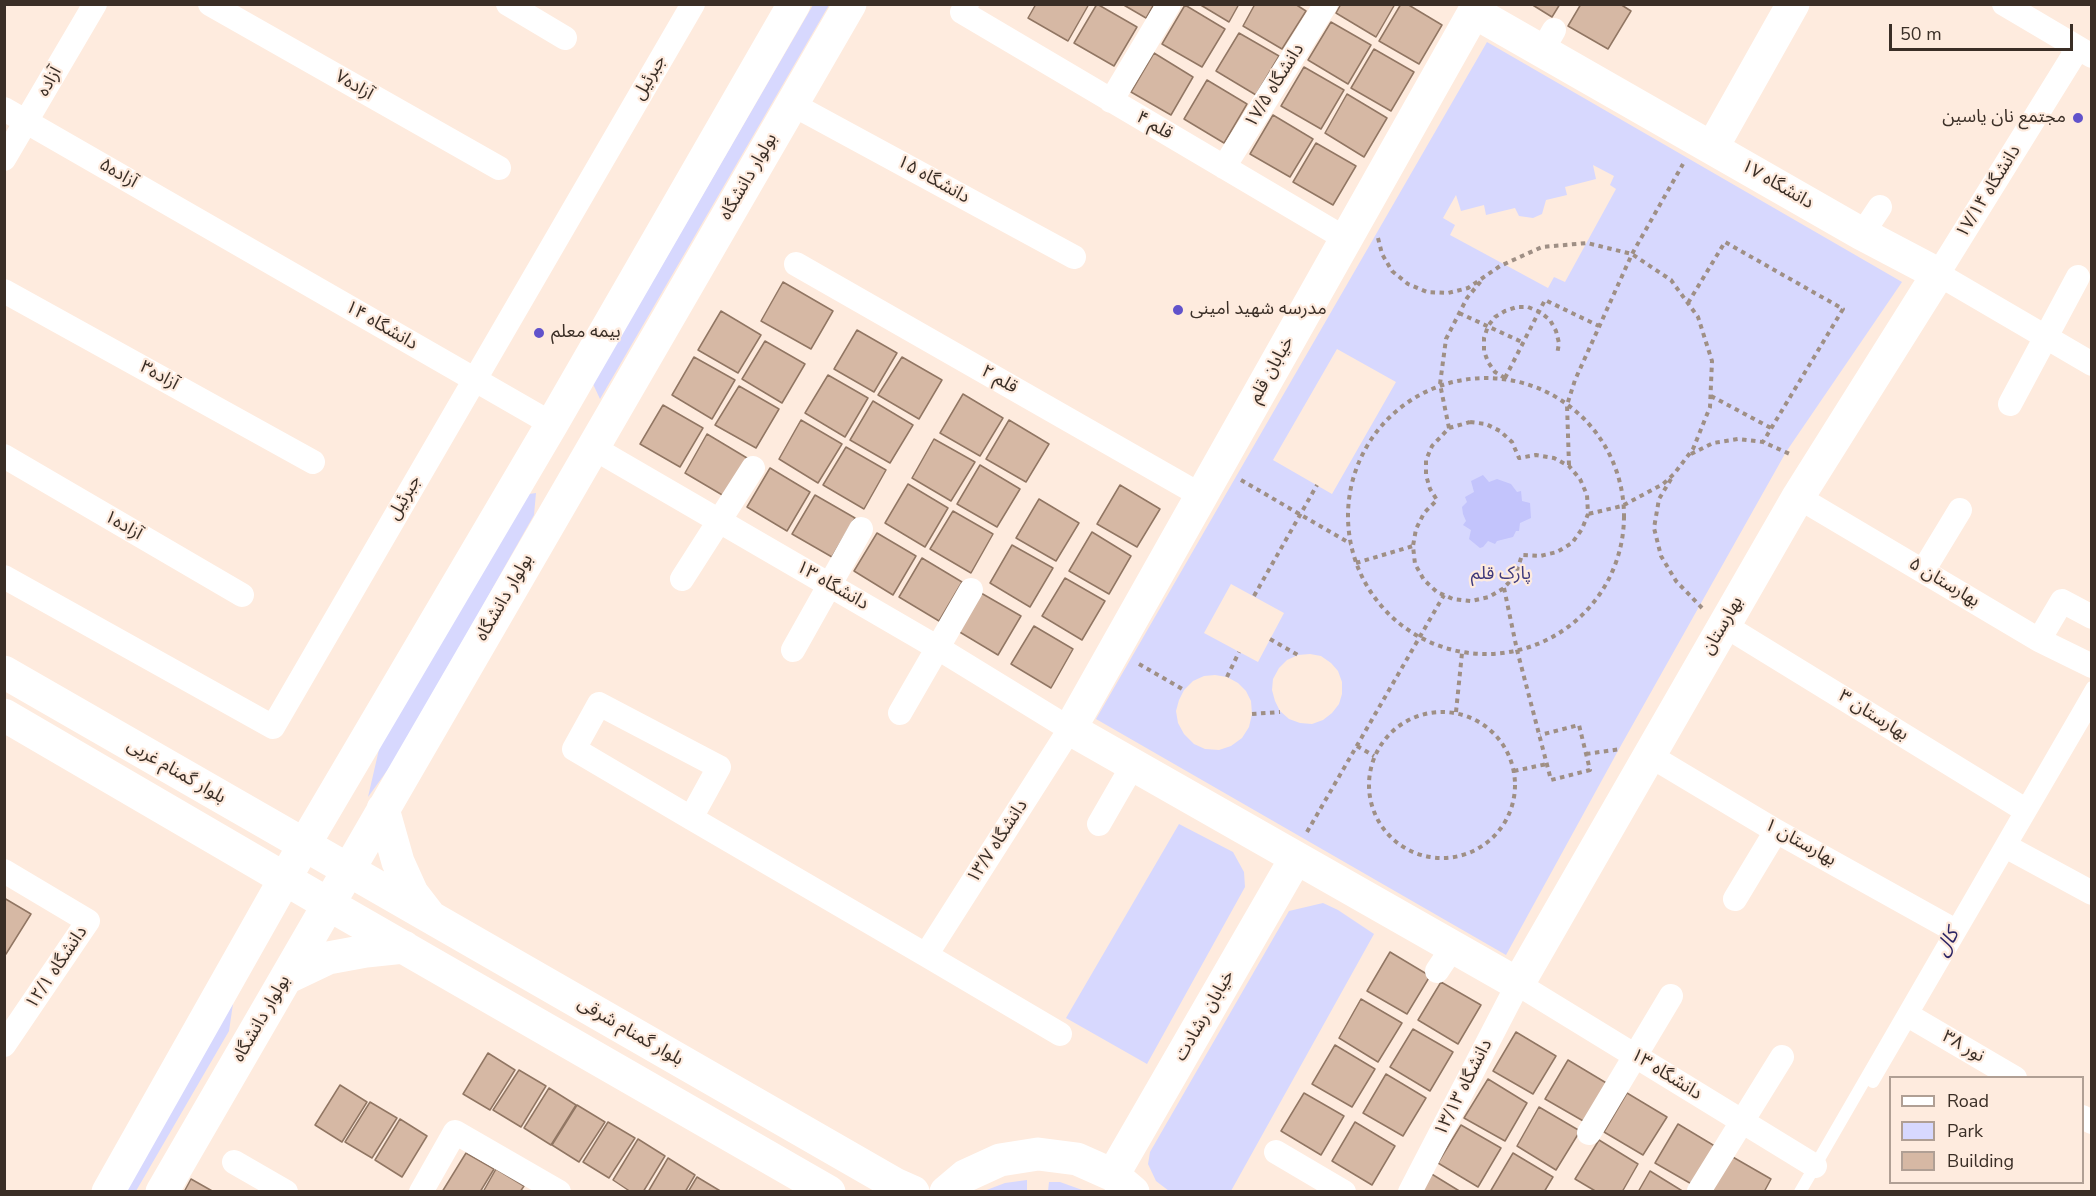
<!DOCTYPE html>
<html>
<head>
<meta charset="utf-8">
<style>
	body { margin:0 }
	#map { position:relative; width:2096px; height:1196px; overflow:hidden; background:#feebde; font-family:"Nunito Sans",sans-serif }
	canvas { display:block }
	.frame { position:absolute; inset:0; border:6px solid #3a2e26; pointer-events:none }
	.legend { position:absolute; left:1889px; top:1076px; width:195px; height:108px; box-sizing:border-box; background:#feebde; border:2px solid #b09f94; margin:0; padding:8px 10px; list-style:none; font-size:18px; color:#3a2e26 }
	.legend li { display:flex; align-items:center; gap:12px; height:30px }
	.legend b { width:30px; border:2px solid #b09f94 }
	.scale { position:absolute; left:1889px; top:24px; width:184px; height:27px; box-sizing:border-box; border:3px solid #3a2e26; border-top:0; padding-left:8px; font-size:18px; line-height:21px; white-space:nowrap; color:#3a2e26; -webkit-text-stroke:4px #feebde; paint-order:stroke }
</style>
</head>
<body>
<div id="map">
<canvas width="2096" height="1196"></canvas>
<div class="frame"></div>
<ul class="legend">
<li><b style="height:8px;background:#fff"></b>Road</li>
<li><b style="height:16px;background:#d7d8fe"></b>Park</li>
<li><b style="height:16px;background:#d6b8a4"></b>Building</li>
</ul>
<div class="scale">50 m</div>
</div>
<script>
const g = document.querySelector('canvas').getContext('2d');
g.lineJoin = 'round';
function fillPath(path, color) {
  g.fillStyle = color;
  g.fill(path, 'evenodd');
}
function poly(rows) {
  const path = new Path2D();
  for (const r of rows) {
    if (r.length === 3) {
      path.moveTo(r[0] + r[2], r[1]);
      path.arc(r[0], r[1], r[2], 0, 2 * Math.PI);
      continue;
    }
    path.moveTo(r[0], r[1]);
    for (let i = 2; i < r.length; i += 2) path.lineTo(r[i], r[i + 1]);
  }
  return path;
}
function stroke(path, color, width, dash) {
  g.strokeStyle = color;
  g.lineWidth = width;
  g.lineCap = dash ? 'butt' : 'round';
  g.setLineDash(dash || []);
  g.stroke(path);
}
function write(font, color, halo, rows, align = 'center') {
  g.font = font + ' "Nunito Sans","Noto Sans Arabic",sans-serif';
  g.lineWidth = 4.5;
  g.setLineDash([]);
  g.textBaseline = 'middle';
  g.strokeStyle = halo;
  g.fillStyle = color;
  for (const [text, x, y, turn = 0] of rows) {
    g.save();
    g.translate(x, y);
    g.rotate((+turn || 0) * Math.PI / 180);
    g.textAlign = isNaN(turn) ? turn : align;
    if (halo) g.strokeText(text, 0, 0);
    g.fillText(text, 0, 0);
    g.restore();
  }
}
fillPath(poly([
	[813,5,829,5,600,399,593,384],
	[1487,42,1902,282,1786,452,1619,749,1506,955,1096,719],
	[1593,165,1614,176,1610,185,1616,189,1565,282,1554,277,1548,288,1450,235,1455,225,1443,218,1456,195,1461,211,1484,205,1486,215,1515,208,1519,216,1533,218,1542,214,1546,200,1567,195,1565,187,1596,179],
	[1337,349,1396,382,1332,494,1273,460],
	[1231,584,1284,613,1258,662,1204,633],
	[1310,654,1321,656,1331,663,1338,671,1342,682,1342,694,1339,704,1332,713,1323,720,1312,724,1300,723,1289,719,1280,711,1275,701,1272,690,1273,679,1279,668,1287,660,1298,655],
	[1215,675,1227,677,1238,683,1246,691,1251,701,1252,714,1249,727,1242,738,1231,746,1219,750,1205,749,1194,744,1184,734,1178,723,1176,711,1179,700,1184,690,1193,681,1204,676],
	[536,493,534,515,397,757,368,797,383,732,522,495],
	[1179,824,1233,852,1244,872,1245,887,1147,1064,1066,1018],
	[1323,903,1338,910,1374,934,1231,1191,1169,1191,1156,1181,1148,1164,1150,1152,1289,911],
	[234,997,229,1031,136,1191,121,1192],
	[1027,1180,1027,1191,984,1191,1005,1183],
	[1049,1182,1060,1182,1085,1191,1048,1191]
]), '#d7d8fe');
fillPath(poly([
	[1483,475,1489,482,1497,479,1511,484,1517,492,1521,491,1522,501,1530,503,1531,518,1520,523,1519,531,1516,531,1513,537,1497,541,1495,544,1488,541,1483,547,1480,548,1469,539,1471,530,1463,525,1466,521,1463,514,1462,507,1467,502,1465,497,1474,492,1471,481]
]), '#c3c4fc');
const building = poly([
	[1036,4,1089,4,1068,41,1028,18,1036,4],
	[1097,4,1137,27,1114,66,1074,43,1097,4],
	[1122,4,1154,4,1146,18,1122,4],
	[1199,4,1239,4,1229,22,1199,4],
	[1255,4,1295,4,1306,11,1282,49,1243,26,1255,4],
	[1341,4,1395,4,1376,37,1336,13,1341,4],
	[1401,4,1407,4,1442,25,1419,64,1379,41,1401,4],
	[1531,4,1560,4,1552,17,1531,4],
	[1581,4,1620,4,1631,11,1608,49,1568,26,1581,4],
	[1185,5,1225,29,1202,67,1162,44,1185,5],
	[1331,22,1371,45,1348,84,1308,60,1331,22],
	[1239,33,1279,56,1256,95,1216,71,1239,33],
	[1374,49,1414,72,1391,111,1351,88,1374,49],
	[1154,53,1193,77,1171,115,1131,92,1154,53],
	[1304,67,1344,90,1321,129,1281,106,1304,67],
	[1207,80,1247,104,1224,143,1184,119,1207,80],
	[1347,94,1387,118,1364,157,1325,133,1347,94],
	[1273,115,1313,139,1290,177,1250,154,1273,115],
	[1316,143,1356,166,1333,205,1293,182,1316,143],
	[783,282,833,311,811,349,761,321,783,282],
	[721,311,761,335,738,373,698,350,721,311],
	[857,330,897,353,874,392,834,369,857,330],
	[765,341,805,364,782,403,742,379,765,341],
	[694,357,735,380,712,419,672,395,694,357],
	[902,357,942,380,919,419,878,395,902,357],
	[828,375,868,398,845,437,805,413,828,375],
	[739,386,779,409,756,448,715,425,739,386],
	[963,394,1003,418,980,456,940,433,963,394],
	[873,401,913,425,890,463,850,440,873,401],
	[663,405,703,428,680,467,640,444,663,405],
	[801,420,842,444,818,483,779,459,801,420],
	[1009,420,1049,444,1026,482,986,459,1009,420],
	[707,434,747,458,724,496,685,473,707,434],
	[934,439,975,462,951,501,912,478,934,439],
	[846,447,886,470,864,509,823,485,846,447],
	[980,465,1020,489,997,527,957,504,980,465],
	[770,468,810,492,787,531,747,507,770,468],
	[908,484,948,508,925,547,885,523,908,484],
	[1120,485,1160,509,1137,547,1097,524,1120,485],
	[815,495,855,518,832,557,792,534,815,495],
	[1039,499,1079,523,1056,561,1016,538,1039,499],
	[953,511,993,534,971,573,930,549,953,511],
	[1092,532,1131,556,1109,594,1069,571,1092,532],
	[877,533,916,556,893,595,854,571,877,533],
	[1012,545,1053,568,1030,607,990,583,1012,545],
	[922,558,962,582,939,621,899,597,922,558],
	[1065,578,1105,601,1082,640,1042,616,1065,578],
	[981,593,1021,616,998,655,958,631,981,593],
	[1034,626,1073,649,1051,688,1011,664,1034,626],
	[4,898,31,914,6,954,4,953,4,898],
	[1390,952,1430,976,1407,1014,1367,991,1390,952],
	[1441,982,1481,1005,1458,1044,1418,1020,1441,982],
	[1361,999,1402,1023,1378,1062,1339,1038,1361,999],
	[1413,1029,1453,1052,1430,1091,1390,1067,1413,1029],
	[1516,1032,1556,1056,1533,1094,1493,1071,1516,1032],
	[1335,1045,1375,1069,1352,1107,1312,1084,1335,1045],
	[488,1053,515,1070,490,1110,463,1094,488,1053],
	[1568,1060,1608,1084,1585,1122,1545,1099,1568,1060],
	[519,1070,546,1086,521,1127,493,1110,519,1070],
	[1386,1074,1426,1098,1403,1136,1363,1113,1386,1074],
	[1488,1079,1527,1103,1505,1141,1464,1118,1488,1079],
	[340,1085,367,1102,342,1142,315,1125,340,1085],
	[549,1088,576,1105,551,1145,524,1128,549,1088],
	[1304,1093,1344,1116,1321,1155,1281,1131,1304,1093],
	[1627,1093,1667,1117,1643,1155,1604,1132,1627,1093],
	[370,1102,397,1118,372,1158,345,1142,370,1102],
	[577,1105,605,1122,579,1162,552,1145,577,1105],
	[1539,1107,1580,1131,1556,1170,1517,1146,1539,1107],
	[400,1119,427,1136,402,1177,375,1160,400,1119],
	[608,1122,635,1138,609,1178,583,1162,608,1122],
	[1355,1122,1395,1146,1372,1185,1332,1161,1355,1122],
	[1678,1124,1718,1148,1695,1186,1655,1163,1678,1124],
	[1461,1125,1501,1148,1478,1187,1438,1163,1461,1125],
	[638,1139,665,1156,643,1192,631,1192,613,1180,638,1139],
	[1599,1140,1638,1164,1622,1192,1597,1192,1575,1179,1599,1140],
	[466,1153,494,1169,480,1192,442,1192,466,1153],
	[1513,1153,1553,1177,1544,1192,1490,1192,1513,1153],
	[1731,1156,1771,1179,1764,1192,1710,1192,1731,1156],
	[668,1158,695,1175,685,1192,648,1192,668,1158],
	[496,1169,524,1186,520,1192,483,1192,496,1169],
	[1650,1171,1684,1192,1638,1192,1650,1171],
	[1430,1173,1461,1192,1419,1192,1430,1173],
	[697,1177,722,1192,688,1192,697,1177],
	[191,1179,214,1192,184,1192,191,1179]
]);
fillPath(building, '#d6b8a4');
stroke(building, '#917663', 1.5);
stroke(poly([
	[1378,238,1382,254,1392,271,1408,284,1427,292,1448,293,1468,288,1500,266,1542,247,1587,243,1632,254,1671,280,1698,317,1712,361,1710,407,1693,449,1674,474,1663,484,1622,506,1588,514],
	[1688,303,1725,242,1843,309,1763,442],
	[1459,313,1524,343],
	[1505,378,1495,372,1488,362,1484,351,1484,338,1488,326,1495,317,1505,311,1517,307,1528,307,1540,312,1550,320,1556,331,1559,343,1557,355],
	[1505,378,1545,300,1599,326],
	[1486,516,138],
	[1711,396,1771,428],
	[1470,422,1486,424,1500,431,1512,442,1519,458,1536,455,1554,458,1569,466,1580,479,1587,495,1588,514,1582,529,1572,543,1557,552,1540,556,1522,555,1516,574,1504,588,1489,597,1471,601,1453,599,1437,592,1424,580,1415,564,1413,546,1416,529,1424,513,1437,500,1430,489,1426,475,1426,460,1432,446,1449,428,1470,422],
	[1449,428,1440,384,1446,339,1467,298,1481,281],
	[1691,454,1713,443,1738,439,1763,442,1792,455],
	[1569,465,1567,405,1575,380,1632,254,1683,164],
	[1671,479,1659,499,1654,528,1661,556,1676,581,1702,608],
	[1241,480,1351,544],
	[1356,563,1413,546],
	[1504,588,1517,650,1551,780,1590,770,1579,725,1540,735],
	[1254,596,1317,485],
	[1270,639,1298,655],
	[1139,664,1184,690],
	[1227,677,1239,652],
	[1442,785,73],
	[1456,712,1462,653],
	[1252,714,1280,712],
	[1357,746,1374,756],
	[1586,754,1621,749],
	[1514,771,1547,764],
	[1307,832,1444,595]
]), '#9f8f85', 4, [4.5, 4.5]);
stroke(poly([
	[1873,1082,2092,707],
	[1800,1192,2092,687]
]), '#fff', 12);
stroke(poly([
	[210,4,499,168],
	[508,4,565,38],
	[967,4,962,12,1346,239],
	[2004,4,2092,56],
	[2078,48,1938,274,2092,364],
	[1542,51,1554,30],
	[1111,101,1169,4],
	[792,104,1074,257],
	[4,109,552,424],
	[4,159,95,4],
	[1224,167,1326,4],
	[1862,234,1880,207],
	[796,264,1202,496],
	[4,291,313,462],
	[2010,404,2078,277],
	[592,447,938,648,1070,729,926,955],
	[4,456,242,595],
	[1798,497,2039,640,2092,666],
	[1923,571,1960,510],
	[4,577,273,727,693,4],
	[682,579,753,468],
	[1724,625,2022,808],
	[2039,640,2062,601,2092,617],
	[793,650,861,529],
	[900,713,971,590],
	[1649,755,1776,831,1952,929],
	[691,818,719,767,599,704,574,749,691,818,926,955,1060,1034],
	[1099,824,1133,765],
	[2009,848,2092,893],
	[4,871,88,921,4,1045],
	[1735,899,1776,831],
	[1437,971,1453,947],
	[1911,1017,2015,1078],
	[2082,1117,2092,1122],
	[1589,1133,1671,996],
	[1276,1152,1344,1192],
	[234,1162,286,1192],
	[1699,1191,1782,1057],
	[421,1192,455,1132,559,1192],
	[1410,1192,1518,984,1815,1166]
]), '#fff', 24);
stroke(poly([
	[1474,12,1862,234,1938,274,1798,497,1518,984,1070,729,1474,12],
	[1712,148,1793,4],
	[4,672,895,1184,913,1192],
	[4,715,328,904,829,1192],
	[383,809,398,862,412,893,429,915],
	[286,978,328,958,366,951,404,947],
	[1113,1175,1296,858],
	[108,1192,304,845,552,424,794,4],
	[162,1192,850,4],
	[946,1192,965,1176,1000,1160,1038,1154,1077,1159,1113,1175,1133,1192]
]), '#fff', 33);
for (const [x, y, r, color] of [
	[2078,118,6,"#6152cb"],
	[1178,310,6,"#6152cb"],
	[539,333,6,"#6152cb"]
]) {
  const dot = new Path2D();
  dot.arc(x, y, r, 0, 2 * Math.PI);
  g.fillStyle = color;
  g.fill(dot);
  stroke(dot, '#feebde', 2);
}
write('18px', '#3a2e26', '#feebde', [
	["جبرئیل",650,78,-60],
	["آزاده",50,82,-60],
	["آزاده۷",354,86,30],
	["دانشگاه ۱۷/۵",1275,86,-58],
	["قلم ۴",1154,126,30],
	["آزاده۵",118,174,30],
	["بولوار دانشگاه",749,177,-60],
	["دانشگاه ۱۵",933,180,29],
	["دانشگاه ۱۷",1777,185,30],
	["دانشگاه ۱۷/۱۴",1989,192,-58],
	["دانشگاه ۱۴",381,326,30],
	["خیابان قلم",1272,370,-61],
	["آزاده۳",159,376,29],
	["قلم ۲",999,380,30],
	["جبرئیل",405,498,-60],
	["آزاده۱",123,526,30],
	["بهارستان ۵",1944,583,31],
	["دانشگاه ۱۳",832,586,30],
	["بولوار دانشگاه",505,598,-60],
	["بهارستان",1723,626,-60],
	["بهارستان ۳",1873,716,32],
	["بلوار گمنام غربی",176,772,30],
	["دانشگاه ۱۳/۷",998,842,-57],
	["بهارستان ۱",1800,843,29],
	["دانشگاه ۱۲/۱",57,968,-56],
	["خیابان رشادت",1205,1016,-60],
	["بولوار دانشگاه",262,1019,-60],
	["بلوار گمنام شرقی",630,1032,30],
	["نور ۳۸",1963,1047,30],
	["دانشگاه ۱۳",1666,1075,32],
	["دانشگاه ۱۳/۱۳",1464,1088,-63]
]);
write('18px', '#3a2e26', '#feebde', [
	["مجتمع نان یاسین",2066,118,"right"],
	["مدرسه شهید امینی",1190,310],
	["بیمه معلم",551,333]
], 'left');
write('18px', '#3f3a7c', '#feebde', [
	["پارک قلم",1501,575]
]);
write('italic 20px', '#2d2565', '#feebde', [
	["کال",1948,943,-60]
]);
</script>
</body>
</html>
